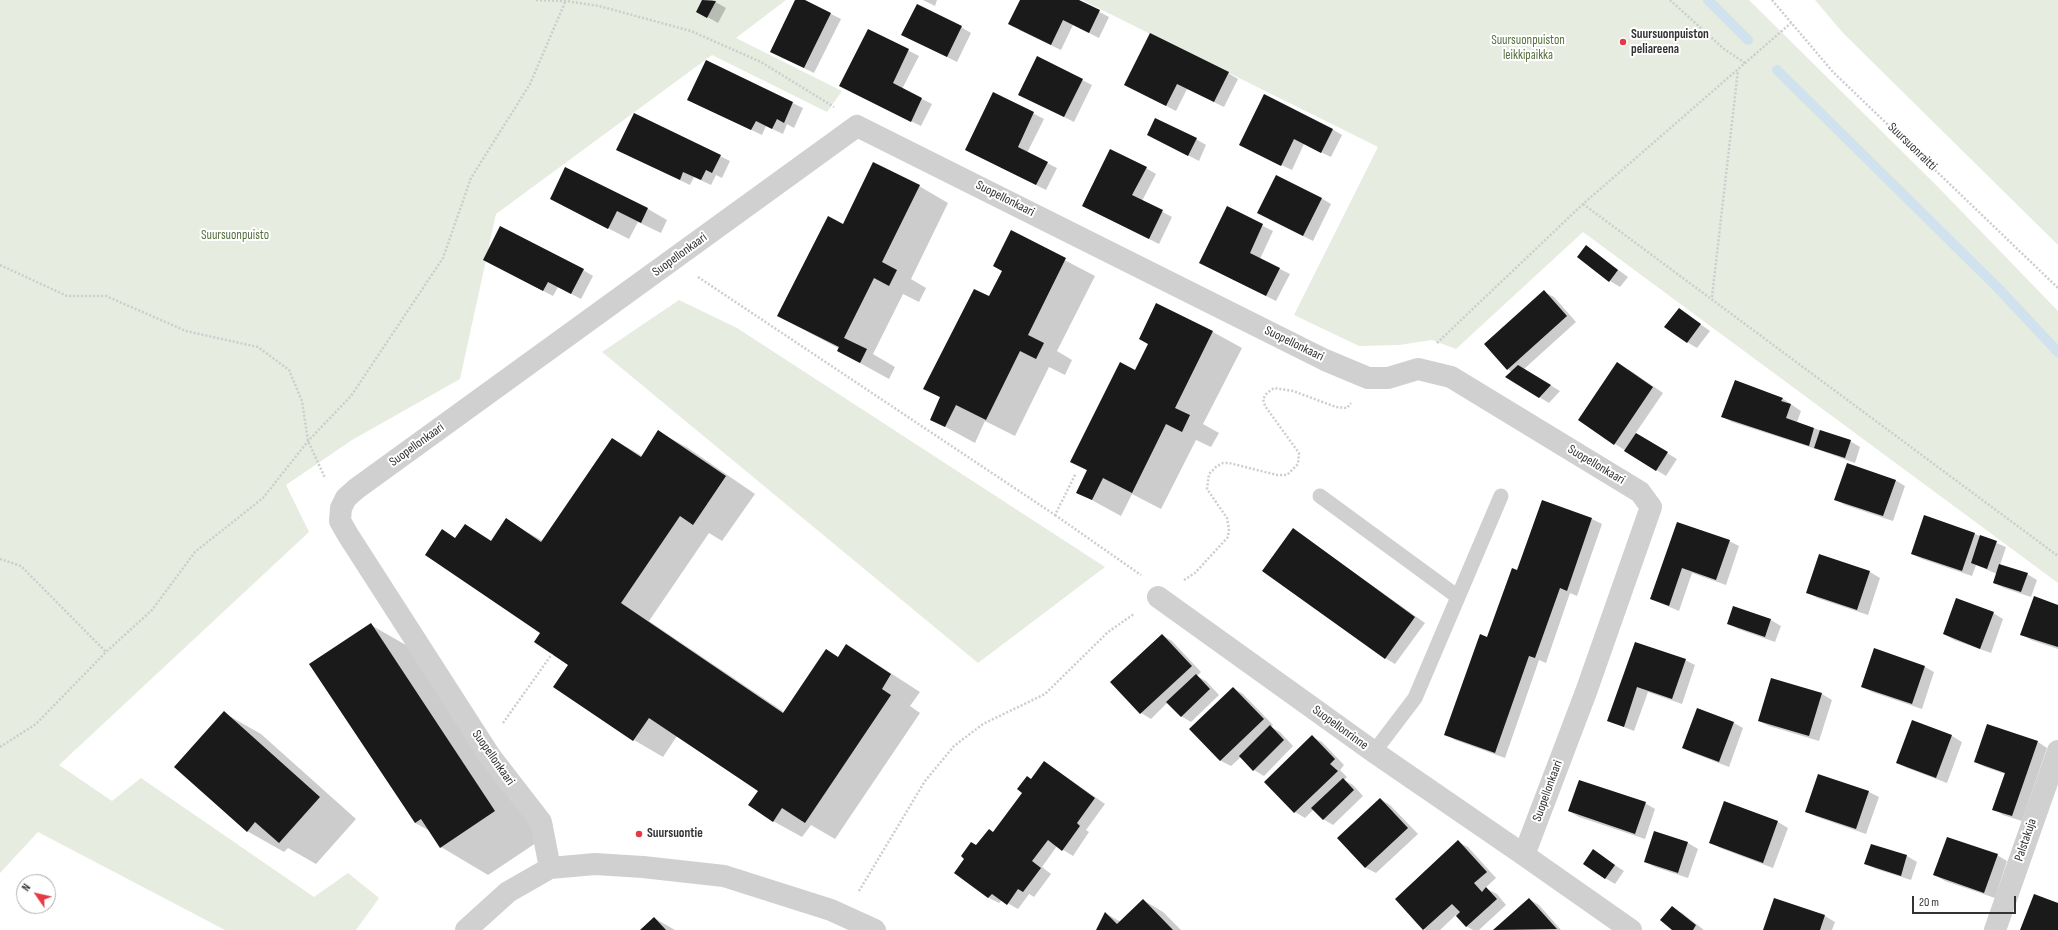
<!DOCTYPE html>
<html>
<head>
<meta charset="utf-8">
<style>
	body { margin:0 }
	#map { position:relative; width:2058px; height:930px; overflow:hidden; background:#fff; font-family:"Sofia Sans Condensed",sans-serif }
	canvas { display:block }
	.north { position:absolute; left:16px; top:874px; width:40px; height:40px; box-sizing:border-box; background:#fff; border:1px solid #adadad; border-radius:50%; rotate:304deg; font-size:11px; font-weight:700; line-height:16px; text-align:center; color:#333 }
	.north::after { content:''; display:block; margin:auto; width:14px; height:18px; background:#e63946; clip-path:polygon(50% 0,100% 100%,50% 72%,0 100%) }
	.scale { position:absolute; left:1912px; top:896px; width:104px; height:18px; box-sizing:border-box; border:2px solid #333; border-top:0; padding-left:5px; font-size:12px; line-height:14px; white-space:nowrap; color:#333; -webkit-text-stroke:3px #fff; paint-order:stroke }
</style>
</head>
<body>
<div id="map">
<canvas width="2058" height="930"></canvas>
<div class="north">N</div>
<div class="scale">20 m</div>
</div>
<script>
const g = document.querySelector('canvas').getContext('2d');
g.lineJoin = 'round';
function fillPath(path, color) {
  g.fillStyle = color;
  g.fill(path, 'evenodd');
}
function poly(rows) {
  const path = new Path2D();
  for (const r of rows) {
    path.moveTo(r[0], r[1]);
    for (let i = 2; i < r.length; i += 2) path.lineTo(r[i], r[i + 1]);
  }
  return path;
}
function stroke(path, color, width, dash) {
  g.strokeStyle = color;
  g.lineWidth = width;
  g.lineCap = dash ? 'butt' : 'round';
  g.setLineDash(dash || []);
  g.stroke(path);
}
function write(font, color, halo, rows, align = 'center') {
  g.font = font + ' "Sofia Sans Condensed",sans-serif';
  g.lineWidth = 4;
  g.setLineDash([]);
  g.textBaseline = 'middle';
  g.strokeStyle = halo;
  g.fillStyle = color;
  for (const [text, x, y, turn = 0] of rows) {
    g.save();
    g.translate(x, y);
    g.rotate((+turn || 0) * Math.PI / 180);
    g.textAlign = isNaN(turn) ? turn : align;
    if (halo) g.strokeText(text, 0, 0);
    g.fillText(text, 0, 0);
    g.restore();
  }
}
fillPath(poly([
	[0,0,786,0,736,38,842,91,827,112,712,55,496,214,460,379,352,440,286,485,309,532,59,765,112,801,141,778,314,897,348,873,379,898,356,930,225,930,38,832,0,873],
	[1082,0,1749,0,1937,186,2058,311,2058,583,1583,232,1456,349,1432,340,1399,345,1359,346,1294,315,1378,147],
	[1815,0,2058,0,2058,245,1843,33],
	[679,300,737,328,1105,567,978,663,602,352]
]), '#e6ecdf');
fillPath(poly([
	[703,0,712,0,726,8,718,23,697,11],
	[796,0,803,0,841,19,814,73,781,57],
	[923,0,937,0,935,6],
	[1021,0,1076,0,1109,17,1099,38,1073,25,1061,50,1019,30],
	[961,27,971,33,957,62,913,40],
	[868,30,919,56,902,89,932,104,921,126,851,92],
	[706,61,803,108,794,128,787,124,783,134,766,126,762,135,698,105],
	[1228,73,1238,79,1224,107,1187,89,1176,111,1125,85],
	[1082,80,1092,85,1074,122,1030,100],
	[994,93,1044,119,1027,153,1057,168,1046,190,966,150],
	[1332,129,1342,135,1331,157,1304,144,1292,170,1250,150],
	[1196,139,1206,145,1199,161,1158,140],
	[627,155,720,156,730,161,722,178,716,175,711,185,694,177,690,185],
	[1146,168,1156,174,1142,201,1172,217,1159,244,1083,206],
	[919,186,948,203,911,279,926,288,919,302,903,294,873,354,895,367,889,379,838,351,840,349,778,316,843,225],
	[1321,198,1331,204,1313,241,1269,219],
	[551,199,648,209,667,220,661,233,638,222,629,239],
	[1227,208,1273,231,1260,259,1290,274,1276,301,1200,263],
	[1011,232,1095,276,1057,351,1072,360,1065,375,1049,367,1015,436,985,421,975,443,931,419,941,398,924,388,989,298,1003,271],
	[1586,246,1628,277,1620,287,1610,281],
	[494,265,583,270,593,276,581,299,558,287,553,296],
	[1544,292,1554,297,1576,322,1524,369,1560,391,1549,403,1539,397,1508,369],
	[1679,309,1710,331,1697,348,1687,342],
	[1213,332,1242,348,1203,424,1219,433,1211,447,1196,440,1161,509,1132,494,1121,516,1077,492,1088,471,1071,462,1136,371,1149,344],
	[1628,369,1663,393,1635,434,1677,459,1666,476,1615,444],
	[1782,398,1801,411,1797,422,1850,441,1860,447,1855,463,1819,450,1732,422,1723,417],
	[659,432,688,448,755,494,722,541,709,533,649,621,784,712,839,657,847,645,920,692,910,706,920,713,835,839,811,825,802,837,773,821,759,791,677,736,663,757,634,740,554,687,569,664,456,539,465,525,492,541,506,520,543,541,613,439,642,456],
	[1895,480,1905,486,1893,521,1845,505,1835,499],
	[1592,519,1602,524,1577,596,1570,593,1546,663,1539,660,1505,758,1455,740,1446,734,1518,571],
	[1677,523,1729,541,1739,546,1726,585,1692,573,1679,611,1651,599],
	[1975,534,2006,547,2000,565,2027,574,2037,580,2031,597,2004,588,1994,583,1997,574,1976,565,1972,576,1922,559,1912,554],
	[1303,536,1425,623,1395,664,1385,658],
	[1820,555,1870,572,1880,578,1868,615,1817,598,1808,592],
	[2058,606,2058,649,2031,640,2022,634],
	[1734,607,1771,620,1781,626,1775,642,1738,629,1728,623],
	[1993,613,2003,619,1991,653,1954,640,1944,634],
	[371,625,418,652,542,839,488,875,441,847,430,831,415,823],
	[1162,635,1172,641,1201,672,1197,676,1206,681,1219,695,1191,722,1181,716,1168,702,1151,719,1141,713],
	[1635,643,1685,660,1695,665,1682,704,1648,692,1634,731,1609,721],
	[1925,667,1934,672,1922,709,1872,692,1862,687],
	[1772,680,1822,694,1832,700,1819,741,1769,726,1759,721],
	[1233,688,1243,694,1273,725,1271,727,1280,732,1293,746,1264,776,1254,770,1241,757,1231,766,1221,761,1190,729],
	[224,713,261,734,356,819,316,864,288,848,284,852,247,831],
	[1913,721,1952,736,1962,742,1947,783,1907,768,1897,762],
	[1734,723,1743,728,1729,767,1693,753,1683,748],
	[1312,737,1322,742,1344,765,1340,770,1347,777,1344,780,1353,785,1363,796,1333,825,1323,819,1314,809,1305,818,1295,812],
	[2038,742,2047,748,2022,821,2003,815,1994,809,2005,774,1985,767,1975,762],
	[1045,762,1105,804,1086,830,1089,832,1073,856,1057,846,1042,867,1051,874,1034,897,1029,894,1018,909,1002,900,999,903,989,898,955,873,977,846,994,833],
	[1819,775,1869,792,1879,797,1866,834,1817,817,1807,812],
	[1380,799,1390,805,1418,834,1376,873,1366,868,1338,838],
	[1725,802,1778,822,1788,828,1773,868,1720,848,1710,842],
	[1645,803,1655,809,1645,839,1579,817,1569,811],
	[1655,833,1688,843,1698,849,1688,878,1655,867,1645,862],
	[1458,842,1468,847,1496,878,1485,888,1497,894,1506,905,1479,930,1473,930,1466,926,1456,915,1440,930,1425,930,1396,899],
	[1872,845,1907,856,1917,862,1911,880,1876,869,1866,864],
	[1593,851,1624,871,1615,884,1605,878],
	[1997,855,2007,861,1995,898,1945,881,1935,875],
	[1529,899,1539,905,1561,930,1495,930],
	[1143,900,1163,912,1181,930,1097,930,1105,913,1121,922],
	[1672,908,1682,913,1704,930,1674,930],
	[1825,916,1835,922,1832,930,1764,930],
	[654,918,675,930,642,930]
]), '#0003');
stroke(poly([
	[1708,0,1748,40],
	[1777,70,1998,288,2058,352]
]), '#cfe2ee', 10);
fillPath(poly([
	[702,0,716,1,707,18,696,12],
	[795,0,805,0,831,13,804,68,770,52],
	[1020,0,1079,0,1100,10,1089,33,1063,20,1051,45,1008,24],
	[917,4,962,26,947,57,901,35],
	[868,29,909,49,893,83,922,98,911,122,839,86],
	[1150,33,1229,72,1214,102,1177,84,1166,106,1124,85],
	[1037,56,1083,79,1064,117,1018,95],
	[706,60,793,102,784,123,777,119,772,129,756,121,751,130,687,100],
	[993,92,1034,112,1018,147,1048,162,1036,185,965,150],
	[1264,94,1333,129,1321,153,1294,139,1281,166,1239,145],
	[634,113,721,155,712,173,706,170,701,180,683,172,680,180,616,150],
	[1155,118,1197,138,1188,156,1147,135],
	[1110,149,1147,167,1132,195,1163,210,1149,239,1082,206],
	[873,162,920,185,882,262,897,270,889,286,874,278,844,338,867,349,860,363,837,351,839,347,777,316,828,216,843,224],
	[565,167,648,208,641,223,617,211,608,229,550,199],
	[1276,175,1322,198,1303,236,1257,213],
	[1227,206,1263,224,1250,253,1280,268,1266,296,1199,263],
	[500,226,584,269,571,294,548,282,543,291,483,260],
	[1011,230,1066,258,1028,335,1044,343,1036,359,1020,351,986,420,956,405,945,427,930,420,940,397,923,389,974,289,989,296,1002,271,993,266],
	[1586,245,1618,270,1609,282,1577,257],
	[1544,290,1567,316,1507,370,1484,344],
	[1156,303,1213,331,1175,408,1190,415,1182,432,1166,424,1132,493,1103,478,1092,500,1076,493,1087,470,1070,462,1120,362,1135,370,1148,344,1139,339],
	[1679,308,1701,324,1687,343,1664,327],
	[1617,362,1653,387,1614,445,1578,420],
	[1518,365,1551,385,1539,398,1505,377],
	[1735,380,1783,398,1781,401,1791,404,1786,418,1814,428,1809,446,1721,417],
	[658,430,726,476,693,525,680,516,621,603,783,713,826,649,838,657,846,644,891,674,882,689,891,695,805,823,782,808,773,822,748,805,758,791,649,718,633,741,553,687,568,665,534,642,540,633,425,555,442,529,455,538,465,524,491,541,506,518,541,542,612,438,641,457],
	[1820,430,1851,440,1845,458,1814,448],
	[1636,433,1668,452,1656,471,1624,451],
	[1847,463,1896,480,1883,516,1834,500],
	[1542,500,1592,518,1567,591,1560,588,1535,658,1529,656,1495,753,1444,735,1480,634,1487,637,1512,568,1517,570],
	[1924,515,1975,533,1962,571,1911,554],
	[1677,522,1730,540,1716,580,1682,568,1669,606,1650,599],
	[1293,528,1415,617,1385,659,1262,571],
	[1980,535,1997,541,1987,569,1971,563],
	[1819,554,1870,571,1857,610,1806,593],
	[1999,564,2028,573,2021,592,1993,583],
	[2034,596,2058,605,2058,647,2020,635],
	[1956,598,1994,612,1980,649,1943,634],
	[1733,606,1771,619,1765,637,1727,624],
	[371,623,495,811,440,848,421,819,415,823,309,664],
	[1162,634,1192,666,1140,714,1110,682],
	[1635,642,1686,659,1672,699,1637,687,1624,727,1607,721],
	[1874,648,1925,666,1912,704,1861,687],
	[1196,674,1210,689,1181,717,1166,702],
	[1771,678,1822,693,1809,736,1758,721],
	[1233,687,1264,719,1220,761,1189,729],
	[1697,708,1734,722,1719,762,1682,748],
	[224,711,320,797,279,843,255,822,247,832,174,767],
	[1912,720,1952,735,1936,778,1896,763],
	[1987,724,2038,741,2012,816,1992,810,2005,773,1974,762],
	[1270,725,1284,740,1253,771,1239,756],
	[1312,735,1335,759,1330,764,1338,771,1294,813,1264,782],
	[1044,761,1095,798,1077,823,1080,826,1062,851,1048,840,1032,861,1041,868,1023,892,1018,889,1007,905,992,894,988,898,954,873,964,859,961,856,971,842,976,845,989,829,993,832,1022,793,1017,789,1027,776,1031,779],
	[1818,774,1869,791,1856,829,1805,812],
	[1343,778,1354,790,1323,820,1311,808],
	[1579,780,1646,802,1635,834,1568,811],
	[1380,798,1408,828,1365,868,1337,838],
	[1724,801,1778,821,1763,863,1709,843],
	[1654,831,1688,842,1678,873,1644,862],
	[1947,837,1998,854,1984,893,1933,875],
	[1458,840,1487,872,1474,883,1482,892,1486,887,1497,899,1466,927,1456,916,1460,912,1452,904,1423,930,1395,899],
	[1871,844,1907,855,1901,876,1864,864],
	[1593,849,1615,865,1605,879,1583,864],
	[2034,894,2058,903,2058,930,2020,930],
	[1529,898,1557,929,1493,930],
	[1774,898,1825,915,1820,930,1763,930],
	[1143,899,1173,930,1096,930,1105,912,1117,924],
	[1672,906,1696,925,1693,930,1672,930,1660,920],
	[654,917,666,930,640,930]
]), '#1a1a1a');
stroke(poly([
	[536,0,566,1,599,6,691,31,761,62,834,107],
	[1670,0,1724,49,1745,63],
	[1772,0,1833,72,2058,288],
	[1583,204,2058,556],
	[0,265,67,296,106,296,186,331,258,347,289,370,302,401,308,441,325,478],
	[698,277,1055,515,1076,473],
	[1712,297,1738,70],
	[1437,343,1583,204,1791,23],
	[1055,515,1141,575],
	[0,559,21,566,106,652],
	[1184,580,1195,573,1228,537,1229,529,1227,518,1207,489,1209,474,1216,467,1223,463,1229,463,1277,475,1287,475,1298,464,1299,453,1265,406,1263,399,1267,393,1274,388,1293,391,1336,407,1347,408,1351,403],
	[503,723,552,654],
	[0,747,36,724,106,652,152,610,195,552,263,498,308,441,351,396,443,258,471,178,530,84,566,0],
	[859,891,925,781,954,746,983,724,1045,694,1108,632,1134,614]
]), '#cdcdcd', 2.5, [2, 2]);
stroke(poly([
	[1320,496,1458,597],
	[1374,752,1415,698,1501,496]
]), '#d0d0d0', 15);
stroke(poly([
	[1158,597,1374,752,1524,855],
	[550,868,541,822,490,756,348,535,340,521,341,508,346,498,356,489,857,126,1325,360,1368,378,1388,378,1418,369,1451,377,1640,492,1651,507,1586,692,1524,855,1631,930],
	[466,930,508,892,550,868,595,864,643,867,724,876,831,910,875,930],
	[1995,930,2058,751]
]), '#d0d0d0', 22);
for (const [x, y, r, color] of [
	[1623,42,4,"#e63946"],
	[639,834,4,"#e63946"]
]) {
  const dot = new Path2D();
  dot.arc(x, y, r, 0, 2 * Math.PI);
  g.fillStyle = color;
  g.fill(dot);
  stroke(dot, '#fff', 1.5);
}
write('bold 13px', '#333', '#fff', [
	["Suursuonpuiston",1631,35],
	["peliareena",1631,50],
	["Suursuontie",647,834]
], 'left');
write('13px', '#56703f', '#fff', [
	["Suursuonpuiston",1528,41],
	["leikkipaikka",1528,56],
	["Suursuonpuisto",235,236]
]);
write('13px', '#333', '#fff', [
	["Suursuonraitti",1912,147,44],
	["Suopellonkaari",1005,199,27],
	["Suopellonkaari",680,255,-36],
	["Suopellonkaari",1294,344,26],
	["Suopellonkaari",417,445,-36],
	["Suopellonkaari",1596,465,31],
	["Suopellonrinne",1340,728,36],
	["Suopellonkaari",493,758,55],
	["Suopellonkaari",1548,791,-70],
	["Palstakuja",2026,840,-71]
]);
</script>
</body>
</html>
